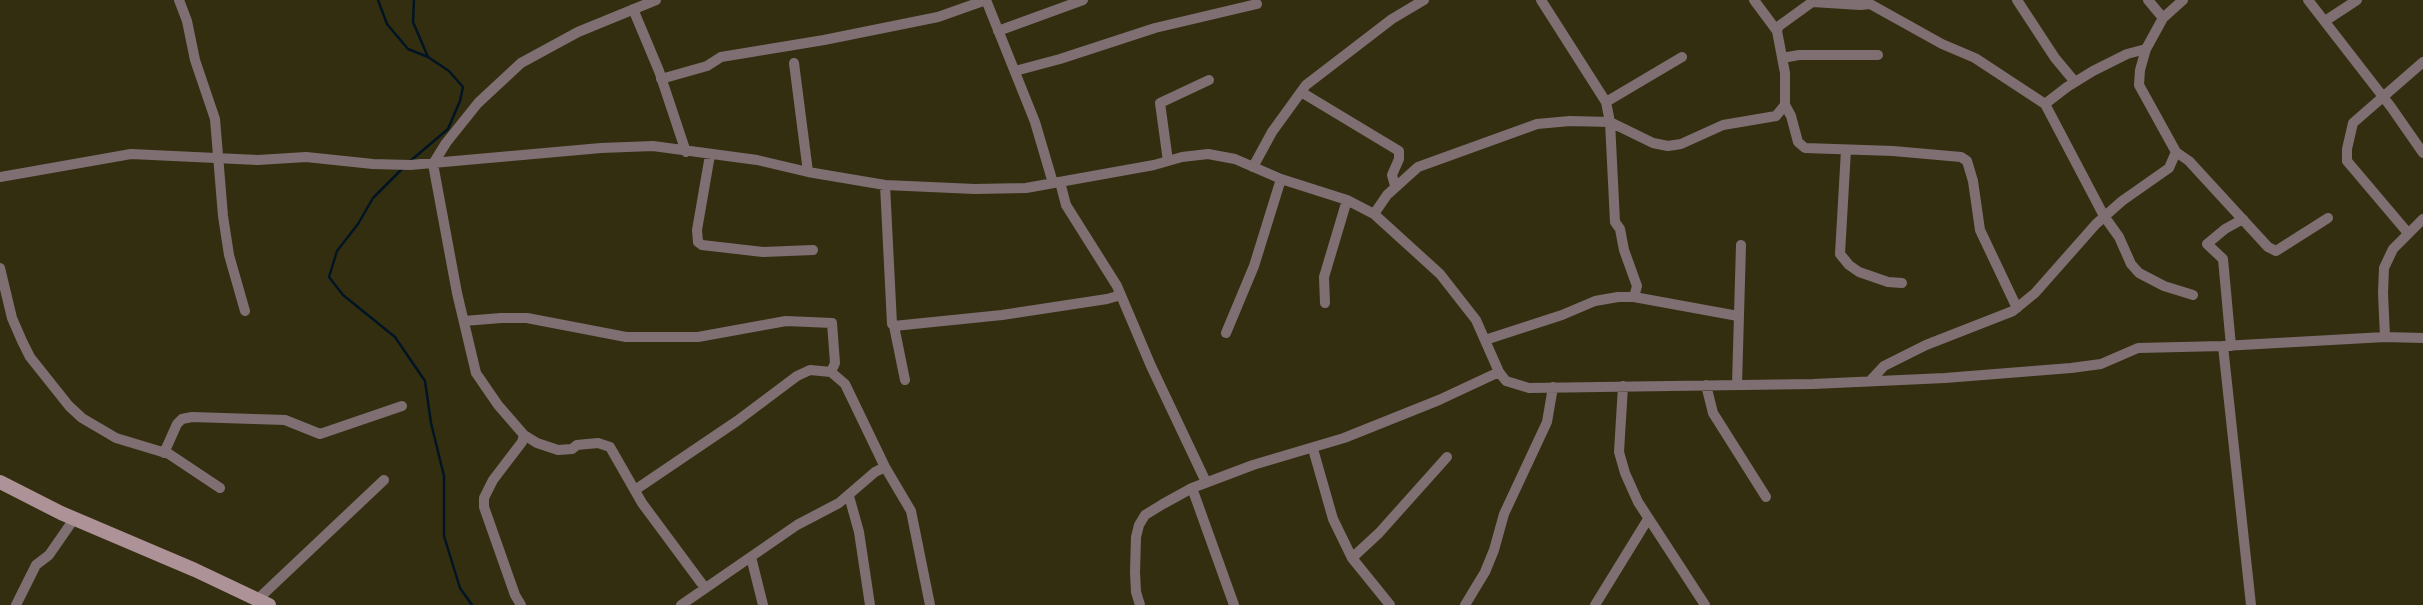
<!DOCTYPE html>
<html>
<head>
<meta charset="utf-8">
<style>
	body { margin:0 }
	canvas { display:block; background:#342e10 }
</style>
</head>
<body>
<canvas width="2423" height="605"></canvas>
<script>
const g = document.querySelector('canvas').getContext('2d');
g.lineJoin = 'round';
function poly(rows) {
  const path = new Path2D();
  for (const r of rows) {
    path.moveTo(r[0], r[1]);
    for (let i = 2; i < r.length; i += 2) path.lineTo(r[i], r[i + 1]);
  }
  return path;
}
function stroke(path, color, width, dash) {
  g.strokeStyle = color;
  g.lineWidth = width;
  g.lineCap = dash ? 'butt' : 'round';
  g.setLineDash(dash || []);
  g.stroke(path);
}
stroke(poly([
	[378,0,387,24,408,49,428,57,449,71,463,87,460,101,448,129,409,162],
	[414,0,413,22,428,57],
	[402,169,373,198,358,224,337,251,329,277,343,295,395,337,425,381,431,423,444,476,444,536,460,588,472,605]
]), '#001424', 2.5);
stroke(poly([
	[179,0,187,21,195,60,215,119,223,216,229,255,245,311],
	[656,0,578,32,521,63,478,103,446,143,433,164,457,293,476,373,498,405,524,435,537,443,558,450,572,449,577,445,598,443,610,447,642,503,705,588],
	[1541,0,1606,102,1610,122,1615,222,1620,229,1624,250,1637,286,1634,297],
	[2017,0,2055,58,2075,82],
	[2148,0,2163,18],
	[2308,0,2391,107,2423,153],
	[1813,2,1860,5,1870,4,1942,44,1975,58,2045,104,2104,216,2119,237,2131,264,2139,273,2164,286,2193,295],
	[633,9,659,71,686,152],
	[2325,21,2357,0],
	[998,31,1083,0],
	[1777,31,1779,26,1815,0],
	[1782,58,1799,55,1878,55],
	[794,63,808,172],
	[1015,71,1060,59,1155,28,1257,4],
	[661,79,707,66,721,57,824,40,938,17,986,0,1035,122,1053,183],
	[1301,92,1399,151,1399,159,1392,175,1395,186],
	[1606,102,1682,57],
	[2045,104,2067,87,2093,71,2127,54,2146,49],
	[1785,105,1791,116,1798,142,1805,148,1893,151,1961,157,1967,161,1973,181,1980,230,2017,308],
	[1846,150,1840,254,1849,265,1859,272,1888,282,1902,283],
	[2176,152,2189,161,2268,247,2276,251,2328,218],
	[710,155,697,230,698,242,702,245,763,252,813,250],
	[1168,161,1160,103,1209,80],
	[1253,167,1272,132,1306,85,1392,19,1424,0],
	[0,177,131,154,258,160,306,157,373,164,410,165,601,148,653,146,757,160,808,172,885,185,975,189,1026,188,1154,165,1182,157,1208,154,1235,159,1281,179,1347,200,1374,214,1440,274,1476,320,1499,372,1506,381,1529,388,1813,384,1945,378,2071,368,2101,364,2138,348,2223,346,2385,337,2423,338],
	[1060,182,1066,205,1117,286,1151,366,1206,482],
	[885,185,892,324,894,326,1002,315,1107,299,1121,295],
	[1374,214,1387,195,1418,167,1537,124,1570,121,1610,122,1653,143,1668,146,1681,144,1723,125,1776,116,1785,105,1785,73,1777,31,1754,0],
	[2408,233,2347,161,2347,149,2353,123,2423,62],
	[0,268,12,318,22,341,30,357,69,406,82,418,116,438,169,454,220,488],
	[1325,303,1324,277,1347,200],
	[464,321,501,318,527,318,626,337,698,337,786,321,832,323,835,363,831,372],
	[894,326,905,380],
	[1226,333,1254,266,1281,179],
	[2385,337,2383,293,2384,268,2393,249,2423,219],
	[1485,340,1562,315,1595,301,1618,297,1634,297,1738,316],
	[2223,346,2251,605],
	[2231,346,2223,259,2207,244,2225,229,2243,219],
	[1870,381,1884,366,1926,345,2013,311,2035,293,2096,224,2122,201,2169,168,2176,152,2139,85,2140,70,2146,49,2163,18,2183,0],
	[1706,385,1713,413,1766,497],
	[1737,385,1741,245],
	[1623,386,1619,452,1625,473,1638,502,1705,605],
	[1313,449,1333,519,1352,558,1390,605],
	[164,453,177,424,182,419,192,417,285,420,320,434,402,406],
	[1192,488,1234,605],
	[635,490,737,421,797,376,810,370,831,372,845,384,885,467,911,511,930,605],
	[849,496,859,532,870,605],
	[751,557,763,605],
	[1352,558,1379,533,1447,457],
	[257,600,384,480],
	[16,605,36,565,49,555,74,519],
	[521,605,515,595,484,507,484,498,493,480,522,442,524,435],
	[681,605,797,525,839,503,875,472,885,467],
	[1140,605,1136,592,1135,572,1136,537,1139,525,1145,515,1163,504,1192,488,1253,465,1344,438,1439,400,1499,372],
	[1465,605,1485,572,1494,550,1504,514,1547,422,1553,387],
	[1595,605,1648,519]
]), '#7f6f72', 10);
stroke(poly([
	[0,482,61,513,195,570,269,605]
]), '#ad9398', 14);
</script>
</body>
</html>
